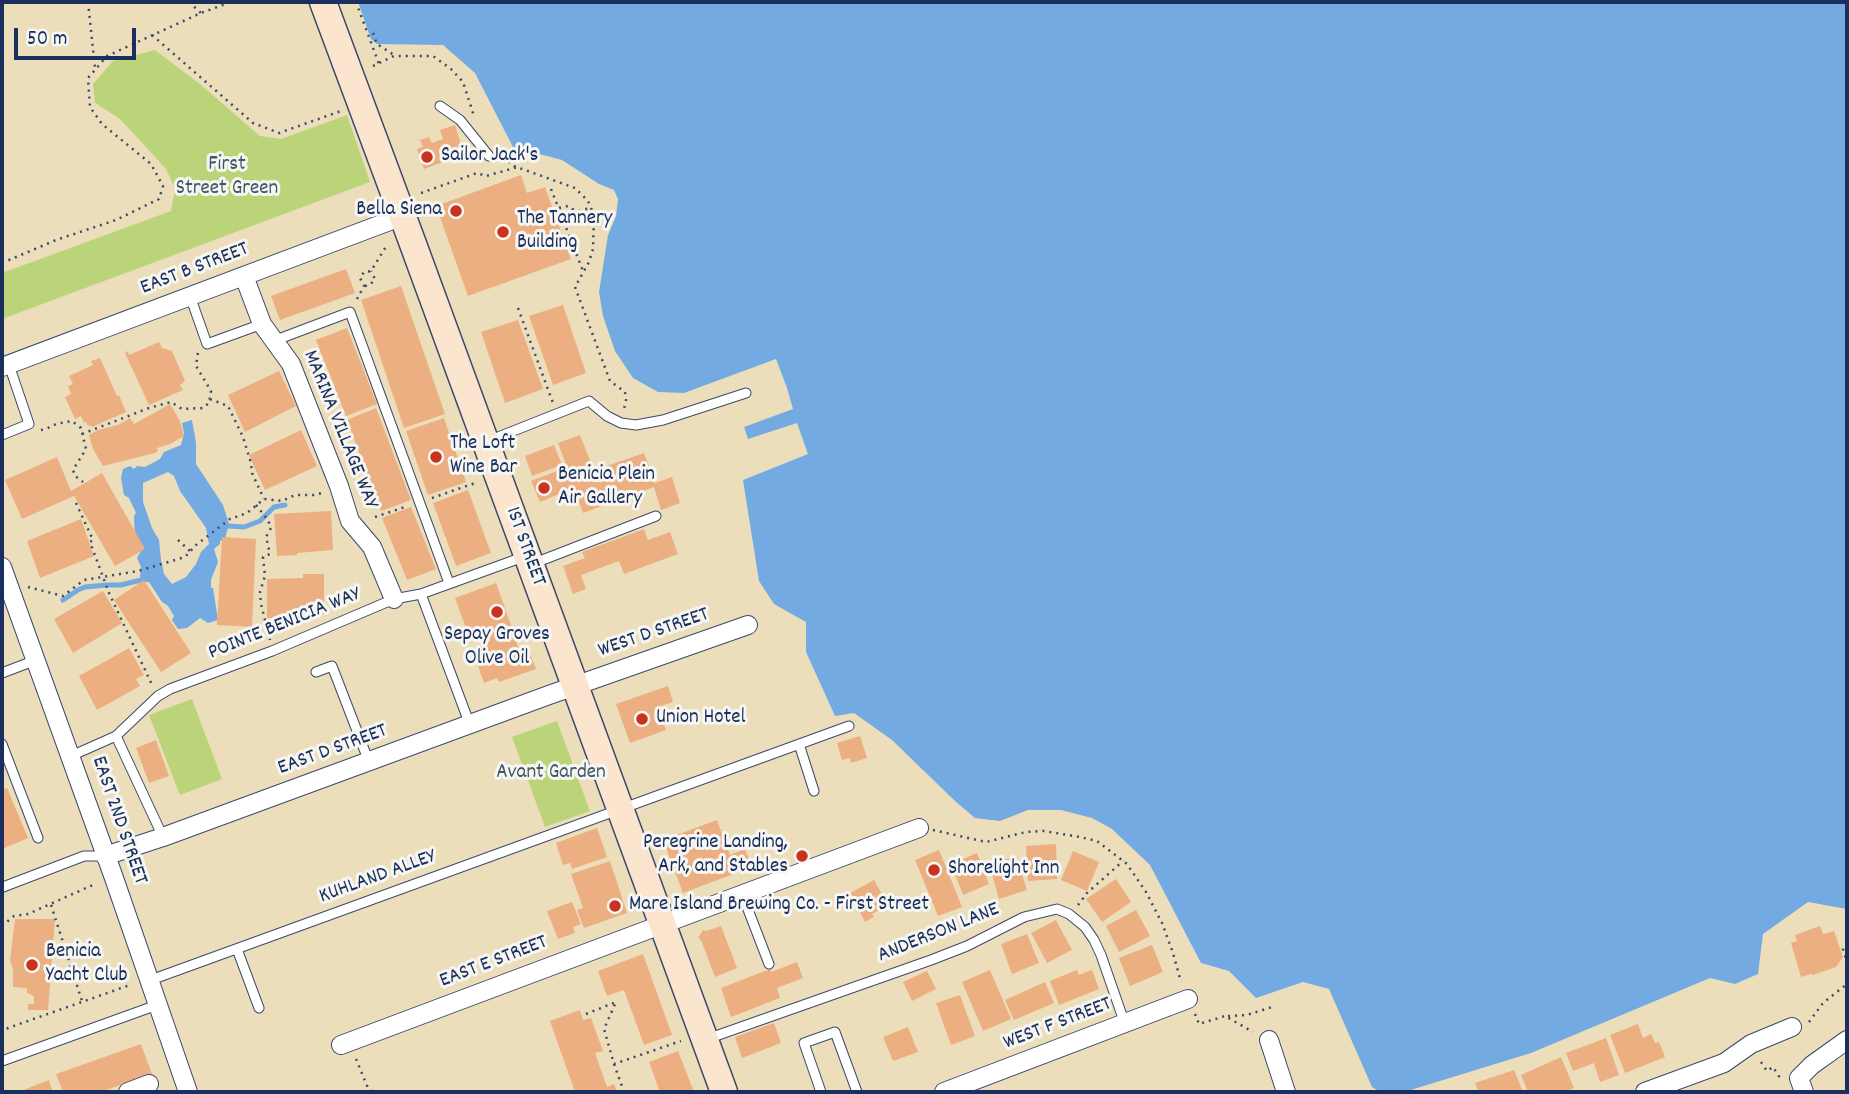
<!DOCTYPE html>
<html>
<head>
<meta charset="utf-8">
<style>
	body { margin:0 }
	#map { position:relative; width:1849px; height:1094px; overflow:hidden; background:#ecdebb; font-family:Dekko,sans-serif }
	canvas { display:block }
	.frame { position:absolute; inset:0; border:4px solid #1b2f5e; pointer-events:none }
	.scale { position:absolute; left:14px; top:28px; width:122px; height:32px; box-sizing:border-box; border:4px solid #1b2f5e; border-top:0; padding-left:9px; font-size:21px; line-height:24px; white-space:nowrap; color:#1b2f5e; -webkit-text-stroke:5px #f6f6f2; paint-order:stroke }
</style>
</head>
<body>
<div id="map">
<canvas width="1849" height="1094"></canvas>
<div class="frame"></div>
<div class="scale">50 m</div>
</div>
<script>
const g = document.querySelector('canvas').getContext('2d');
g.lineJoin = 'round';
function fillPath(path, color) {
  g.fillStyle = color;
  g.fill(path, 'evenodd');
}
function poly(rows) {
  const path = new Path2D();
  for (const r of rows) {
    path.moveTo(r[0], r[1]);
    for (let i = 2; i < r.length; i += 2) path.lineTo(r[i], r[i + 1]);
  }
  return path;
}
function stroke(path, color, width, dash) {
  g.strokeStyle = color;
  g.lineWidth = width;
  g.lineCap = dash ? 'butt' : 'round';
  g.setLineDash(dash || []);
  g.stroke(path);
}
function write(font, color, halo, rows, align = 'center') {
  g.font = font + ' Dekko,sans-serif';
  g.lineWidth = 6;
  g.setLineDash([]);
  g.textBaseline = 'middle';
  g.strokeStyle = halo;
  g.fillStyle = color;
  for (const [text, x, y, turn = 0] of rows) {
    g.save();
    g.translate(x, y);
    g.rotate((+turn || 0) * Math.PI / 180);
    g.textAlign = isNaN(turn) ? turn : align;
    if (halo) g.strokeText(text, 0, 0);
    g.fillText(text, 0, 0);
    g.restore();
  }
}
fillPath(poly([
	[155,50,200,84,260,136,281,139,347,115,370,182,2,319,2,273,171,211,175,189,166,169,120,119,95,103,93,84,113,61],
	[192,699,222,779,180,795,149,715],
	[557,721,590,811,545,827,512,737]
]), '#bcd479');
fillPath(poly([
	[358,2,1847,2,1847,909,1808,902,1763,934,1758,974,1735,984,1710,978,1531,1053,1404,1092,1380,1092,1372,1087,1329,989,1303,982,1256,998,1229,971,1201,963,1150,865,1112,829,1092,818,1061,810,1028,810,1000,821,975,818,955,801,892,740,854,713,835,716,806,652,806,622,774,604,759,581,743,480,808,454,797,423,748,439,744,427,793,409,787,388,776,359,684,393,658,392,633,378,615,351,603,316,599,292,608,235,616,216,618,199,614,190,599,184,562,160,513,147,475,73,443,45,377,44,371,39],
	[192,420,196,443,196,464,223,505,229,524,225,539,220,541,220,544,214,549,218,562,211,580,211,588,213,588,218,620,208,623,200,618,187,628,178,629,172,620,174,616,168,606,162,602,149,582,142,582,140,577,141,567,137,558,141,551,135,540,134,516,136,513,129,498,124,495,121,478,123,469,130,466,134,469,137,466,145,467,160,459,164,452,181,445,184,433,182,423],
	[168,472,174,476,180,491,206,528,209,544,201,552,196,564,186,577,172,584,164,574,161,560,159,540,152,528,143,502,143,483]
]), '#73aae2');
stroke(poly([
	[228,526,244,527,260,521,274,507,285,505],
	[63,600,78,590,85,587,107,585,121,585,141,580]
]), '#73aae2', 5);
fillPath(poly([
	[455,125,464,154,424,169,417,149,423,147,420,140,429,137,432,143,443,139,440,130],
	[521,175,527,193,545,187,571,259,468,296,436,206],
	[346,269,355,293,280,320,271,296],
	[401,286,445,414,404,428,361,300],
	[563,305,586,373,553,385,529,316],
	[518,320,543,389,505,403,481,332],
	[347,328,377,404,346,416,316,340],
	[159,342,162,348,172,351,185,381,180,385,183,390,149,405,125,353,128,351,129,355],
	[100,358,117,396,119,395,126,412,92,427,90,425,88,426,86,422,84,423,81,416,75,419,65,397,71,394,68,386,73,384,69,376,93,365,91,361],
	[279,371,296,406,245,432,228,395],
	[170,404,180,421,184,436,170,444,157,448,158,451,155,453,103,466,93,449,89,435,98,430,118,425,130,418,134,424],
	[376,408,411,500,381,511,347,420],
	[444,418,466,482,428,495,406,431],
	[301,430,317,466,265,490,249,455],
	[580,435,593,468,569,477,570,479,644,453,655,483,672,477,680,503,661,510,654,487,583,513,574,488,540,502,531,481,567,467,558,443],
	[554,445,562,465,532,476,525,456],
	[57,457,71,491,102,473,145,549,115,566,74,496,22,519,5,480],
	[468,490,491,553,456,566,433,503],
	[411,507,436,569,407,580,382,518],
	[331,511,333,550,297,553,297,555,277,556,274,514],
	[81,519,94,556,40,578,27,541],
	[644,529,648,540,670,532,678,554,624,574,619,561,581,575,586,589,573,594,563,566,585,558,582,552],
	[222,537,256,539,252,627,217,625],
	[303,574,324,574,324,614,301,614,302,618,267,618,267,579,303,578],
	[144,580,191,653,161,672,114,600],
	[496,583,512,628,498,633,499,636,512,631,520,651,528,648,536,669,499,682,497,678,484,683,478,666,485,664,478,646,490,641,487,633,470,639,455,598],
	[103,591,122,623,73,653,54,619],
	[129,648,144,675,136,679,140,686,97,710,79,676],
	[668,686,673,702,658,707,666,730,630,743,616,704],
	[860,736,867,758,851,763,850,758,842,760,837,743],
	[156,740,169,776,149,783,136,748],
	[7,788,28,838,2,849,2,790],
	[717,820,730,855,745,849,752,867,683,893,663,840],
	[597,828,607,857,572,869,570,863,563,865,556,843],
	[1056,844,1057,879,1028,881,1026,846],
	[939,850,962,907,938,916,915,860],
	[1073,851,1099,862,1087,891,1061,880],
	[977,853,989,884,963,895,951,864],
	[1016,856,1027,890,999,899,989,864],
	[610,861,627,913,584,928,577,910,583,908,571,874],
	[1116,879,1131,902,1102,922,1086,899],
	[874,880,888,905,872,914,874,917,865,922,850,893],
	[572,902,581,924,573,927,575,933,558,939,547,911],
	[1136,910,1150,936,1119,952,1106,926],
	[15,919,55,919,48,1010,28,1010,28,1004,34,1004,34,996,27,993,27,988,13,987,13,969,10,961],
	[1056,920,1072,950,1047,963,1031,933],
	[721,926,737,968,715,977,701,940,698,938,703,930,706,931],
	[1820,926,1823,934,1834,931,1843,957,1836,967,1813,975,1811,974,1801,977,1791,943,1797,941,1795,935],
	[1027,934,1039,963,1012,974,1001,944],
	[1152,945,1163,972,1130,986,1119,958],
	[643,954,672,1035,644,1045,624,990,607,996,598,971],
	[797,962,803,978,777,988,780,998,731,1017,721,988,770,969,771,972],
	[990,970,1011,1019,983,1031,962,982],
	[1077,970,1079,975,1092,970,1099,989,1059,1005,1050,981],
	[927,971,936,989,912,1001,903,982],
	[1045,982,1054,1003,1014,1020,1005,1000],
	[960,995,975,1036,951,1045,936,1003],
	[580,1010,583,1020,591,1018,603,1051,595,1053,607,1087,614,1084,617,1092,575,1092,550,1021],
	[774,1023,781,1043,742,1058,735,1037],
	[1638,1024,1643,1038,1651,1034,1655,1043,1659,1042,1665,1057,1625,1073,1610,1035],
	[908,1027,918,1052,893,1061,883,1037],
	[1606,1038,1619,1075,1600,1082,1594,1063,1573,1071,1566,1053],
	[141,1044,152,1074,100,1092,63,1092,56,1074],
	[678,1051,694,1092,660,1092,649,1062],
	[1561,1057,1574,1088,1564,1092,1528,1092,1521,1075],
	[1514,1070,1523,1092,1479,1092,1475,1083],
	[49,1080,53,1092,18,1092]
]), '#ecaf81');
const service = poly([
	[440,106,460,120,489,156],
	[190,296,207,344,262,324],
	[276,340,350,312,449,583],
	[2,435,29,424,9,365],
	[488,441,589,401,607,416,621,423,636,425,663,420,746,393],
	[532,564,656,516],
	[421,594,470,725],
	[316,672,332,666,369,762],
	[2,673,36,660],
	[116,736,163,837],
	[2,744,38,838],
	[799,744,814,791],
	[71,756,116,736,158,696,170,689,272,651,394,599,421,594,526,556],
	[3,887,84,856,105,856],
	[742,894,769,964],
	[237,949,259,1008],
	[148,981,849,726],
	[707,1039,931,960,967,946,1024,917,1057,909,1069,914,1085,927,1094,940,1101,955,1125,1024],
	[2,1061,157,1005],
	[821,1092,804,1043,835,1032,857,1092]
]);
const minor = poly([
	[244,276,262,324,291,364,339,486,350,521,372,547,394,599],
	[2,367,403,216],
	[2,567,114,878,188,1092],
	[105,856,163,837,549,695,748,625],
	[1269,1040,1286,1092],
	[341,1045,919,828],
	[128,1092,149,1084],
	[944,1092,1188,999],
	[1645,1092,1724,1063,1751,1044,1792,1027],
	[1804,1092,1799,1078,1812,1065,1847,1040]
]);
const secondary = poly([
	[323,2,413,244,724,1092]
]);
stroke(service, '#3a496c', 11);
stroke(minor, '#3a496c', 20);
stroke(secondary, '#3a496c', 29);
stroke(poly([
	[88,2,95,68],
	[189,2,201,13],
	[356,2,379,64],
	[373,33,377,44,394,55],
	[152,35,253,123,279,133,341,111],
	[373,66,394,56,433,56,451,69,463,82,474,116],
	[503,157,514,166,575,188,588,201,594,215,593,249,589,262,575,287,610,381,625,392,626,400,624,409],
	[551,189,583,271],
	[421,193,477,173,486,176,518,167],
	[559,208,568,206,572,209,579,211,590,208],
	[2,263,56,240,116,220,159,199,163,186,151,164,102,124,90,107,88,78,107,56,201,13,231,2],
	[365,286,370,285,375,279,371,271],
	[357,299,364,286,360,278,364,272,371,271,387,245],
	[518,308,553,403],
	[210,399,228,406,243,437,251,463,252,473,264,499],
	[41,430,46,429,56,424,72,421,81,428,86,449,73,470,75,476,83,482],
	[82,434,149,408,171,402,182,409,203,408,209,403,211,391,196,366,198,352],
	[432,498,478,482],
	[76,503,93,540,90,542,109,593,153,687],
	[256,505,268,520,271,528,266,537,270,554,263,557,265,576,260,592,261,604,270,640],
	[375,517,408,506],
	[178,540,190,551],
	[28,587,63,596,84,580,138,571,185,557,196,545,230,519,247,513,264,499,282,501,295,495,314,495,322,493],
	[933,830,986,842,1026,832,1044,831,1080,837,1097,841,1127,864,1146,892,1162,923,1173,953,1181,982],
	[51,905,82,1001],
	[1078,905,1087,893,1123,861],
	[2,926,14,916,28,914,95,884],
	[1847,943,1843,949,1847,962],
	[2,989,5,990],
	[586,1014,616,1002,604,1029,614,1064,681,1041],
	[1195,1014,1199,1024,1225,1016,1253,1032],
	[1228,1016,1247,1015,1275,1006],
	[1809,1022,1823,1003,1847,984],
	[2,1034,8,1028,130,985],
	[356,1059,368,1088,373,1092],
	[1761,1062,1767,1071,1773,1067,1782,1081],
	[614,1064,624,1092]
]), '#3a496c', 2.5, [2, 5]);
stroke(service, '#fff', 9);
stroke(minor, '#fff', 18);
stroke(secondary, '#fce5cf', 26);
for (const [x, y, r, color] of [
	[427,157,7,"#c8321e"],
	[456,211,7,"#c8321e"],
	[503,232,7,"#c8321e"],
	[436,457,7,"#c8321e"],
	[544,488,7,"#c8321e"],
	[497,612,7,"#c8321e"],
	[642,719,7,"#c8321e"],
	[802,856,7,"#c8321e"],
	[934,870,7,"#c8321e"],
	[615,906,7,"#c8321e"],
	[32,965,7,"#c8321e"]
]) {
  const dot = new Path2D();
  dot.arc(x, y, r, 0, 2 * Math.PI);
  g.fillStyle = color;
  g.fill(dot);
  stroke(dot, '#f6f6f2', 2.5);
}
write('21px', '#1b2f5e', '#f6f6f2', [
	["Sailor Jack's",441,157],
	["Bella Siena",442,211,"right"],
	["The Tannery",517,220],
	["Building",517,244],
	["The Loft",450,445],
	["Wine Bar",450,469],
	["Benicia Plein",558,476],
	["Air Gallery",558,500],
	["Sepay Groves",497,636,"center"],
	["Olive Oil",497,660,"center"],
	["Union Hotel",656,719],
	["Peregrine Landing,",788,844,"right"],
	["Ark, and Stables",788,868,"right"],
	["Shorelight Inn",948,870],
	["Mare Island Brewing Co. - First Street",629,906],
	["Benicia",46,953],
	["Yacht Club",46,977]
], 'left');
write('21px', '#435865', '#f6f6f2', [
	["First",227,166],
	["Street Green",227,190],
	["Avant Garden",551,774]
]);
write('21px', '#1b2f5e', '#f6f6f2', [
	["EAST B STREET",195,270,-21],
	["MARINA VILLAGE WAY",339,430,68],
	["1ST STREET",524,547,70],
	["POINTE BENICIA WAY",285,625,-22],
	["WEST D STREET",654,634,-19],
	["EAST D STREET",333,751,-20],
	["EAST 2ND STREET",118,821,71],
	["KUHLAND ALLEY",378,878,-20],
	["ANDERSON LANE",939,934,-22],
	["EAST E STREET",494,963,-21],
	["WEST F STREET",1058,1025,-21]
]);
</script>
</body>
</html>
